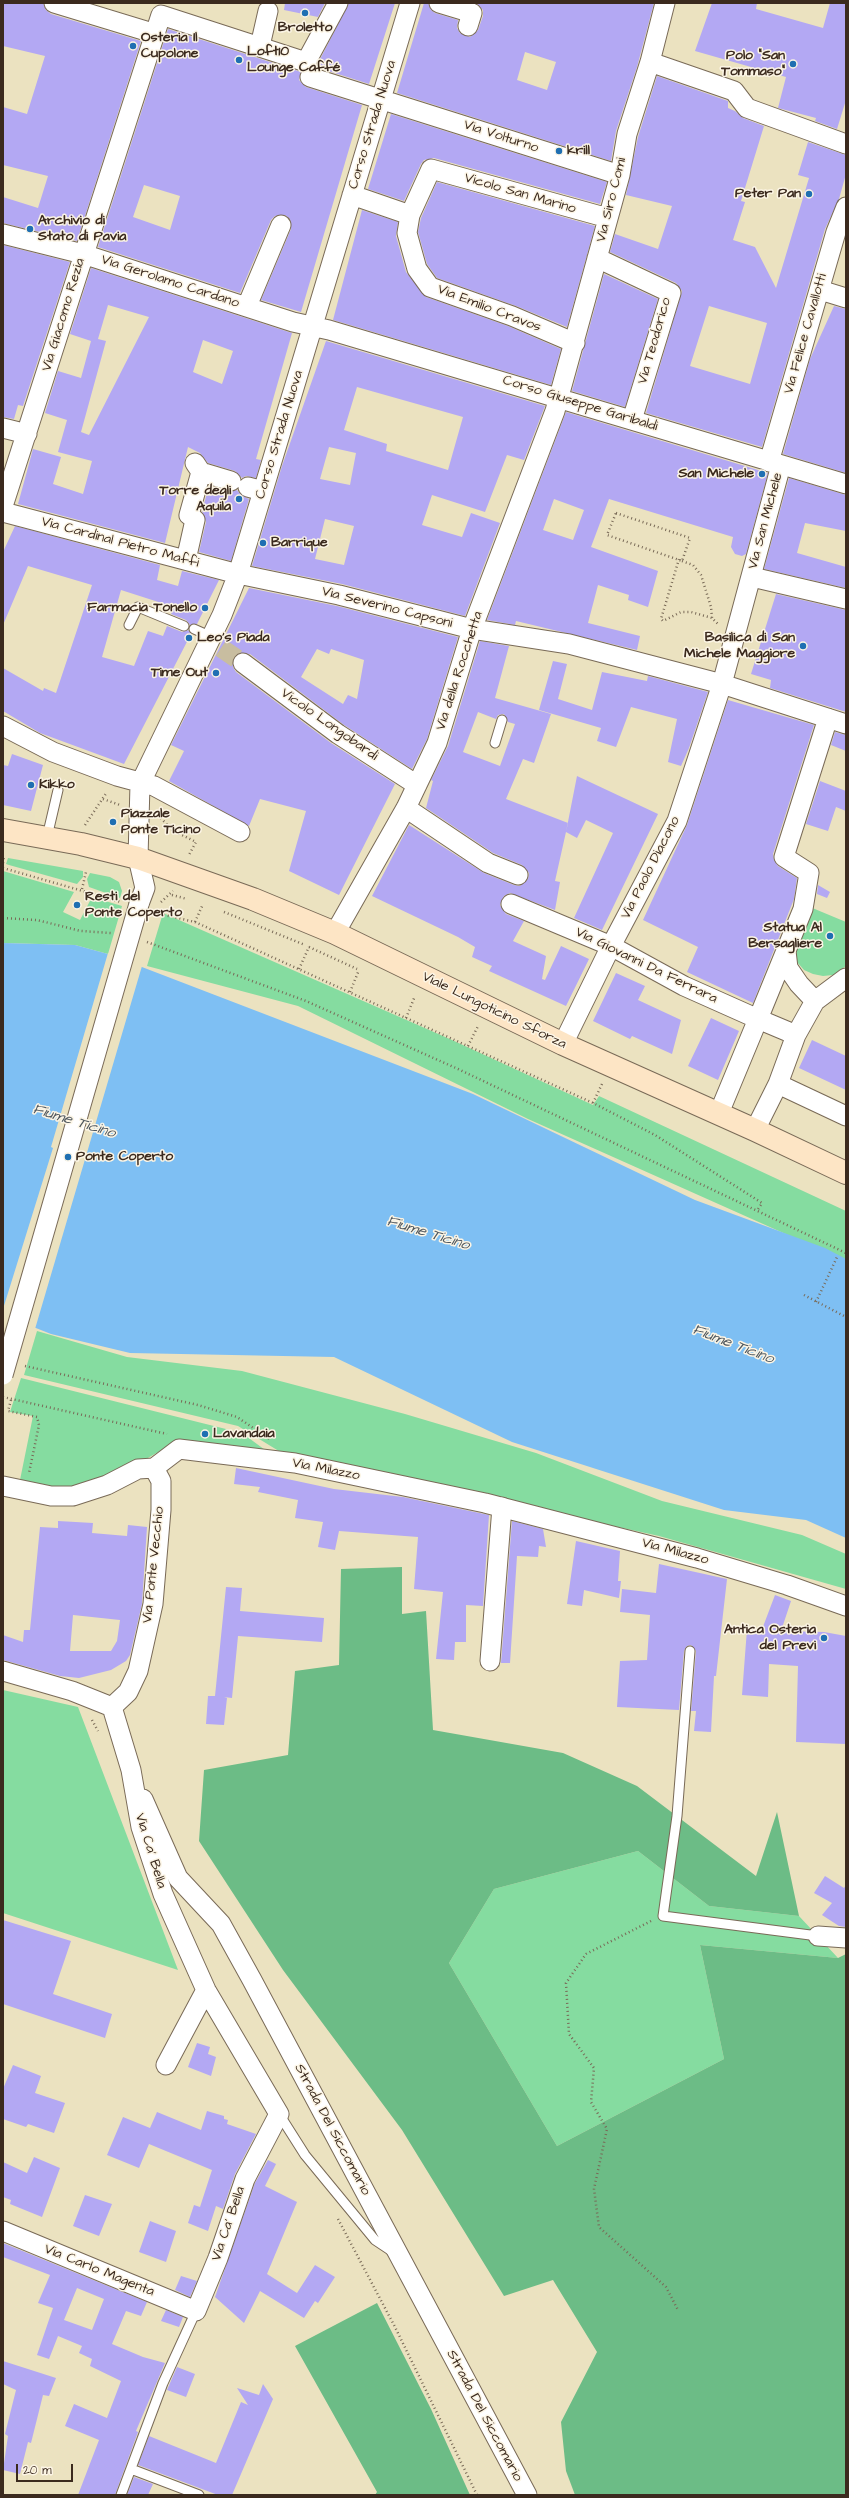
<!DOCTYPE html>
<html>
<head>
<meta charset="utf-8">
<style>
	body { margin:0 }
	#map { position:relative; width:849px; height:2498px; overflow:hidden; background:#ebe2c0; font-family:"Architects Daughter",sans-serif }
	canvas { display:block }
	.frame { position:absolute; inset:0; border:4px solid #3b2a1e; pointer-events:none }
	.scale { position:absolute; left:16px; top:2464px; width:57px; height:18px; box-sizing:border-box; border:2px solid #3b2a1e; border-top:0; padding-left:5px; font-size:12px; line-height:14px; white-space:nowrap; color:#3b2a1e; -webkit-text-stroke:3px #fcf5e5; paint-order:stroke }
</style>
</head>
<body>
<div id="map">
<canvas width="849" height="2498"></canvas>
<div class="frame"></div>
<div class="scale">20 m</div>
</div>
<script>
const g = document.querySelector('canvas').getContext('2d');
g.lineJoin = 'round';
function fillPath(path, color) {
  g.fillStyle = color;
  g.fill(path, 'evenodd');
}
function poly(rows) {
  const path = new Path2D();
  for (const r of rows) {
    path.moveTo(r[0], r[1]);
    for (let i = 2; i < r.length; i += 2) path.lineTo(r[i], r[i + 1]);
  }
  return path;
}
function stroke(path, color, width, dash) {
  g.strokeStyle = color;
  g.lineWidth = width;
  g.lineCap = dash ? 'butt' : 'round';
  g.setLineDash(dash || []);
  g.stroke(path);
}
function write(font, color, halo, rows, align = 'center') {
  g.font = font + ' "Architects Daughter",sans-serif';
  g.lineWidth = 3;
  g.setLineDash([]);
  g.textBaseline = 'middle';
  g.strokeStyle = halo;
  g.fillStyle = color;
  for (const [text, x, y, turn = 0] of rows) {
    g.save();
    g.translate(x, y);
    g.rotate((+turn || 0) * Math.PI / 180);
    g.textAlign = isNaN(turn) ? turn : align;
    if (halo) g.strokeText(text, 0, 0);
    g.fillText(text, 0, 0);
    g.restore();
  }
}
fillPath(poly([
	[8,858,83,871,83,877,77,884,9,865,6,864],
	[3,871,74,892,63,912,80,920,92,897,122,906,108,954,75,945,3,943],
	[90,873,110,877,119,882,122,891,120,898,89,887,87,879],
	[810,907,846,922,846,966,833,975,823,976,813,974,804,970,797,962,794,952],
	[163,913,452,1040,593,1105,599,1096,846,1211,846,1261,528,1119,298,1006,147,966],
	[37,1331,127,1357,242,1371,405,1414,536,1453,662,1501,802,1535,846,1554,846,1589,659,1536,282,1453,238,1426,24,1375],
	[21,1378,242,1433,276,1458,172,1444,134,1466,72,1492,20,1480,33,1416,10,1412],
	[3,1690,78,1707,178,1970,3,1913],
	[638,1851,709,1906,799,1916,838,1958,700,1945,724,2059,557,2146,449,1963,494,1889]
]), '#85dca0');
fillPath(poly([
	[402,1567,402,1614,426,1611,433,1730,563,1753,637,1786,756,1876,777,1812,799,1916,709,1906,638,1851,494,1889,449,1963,557,2146,724,2059,700,1945,838,1958,846,1954,846,2495,575,2495,566,2471,561,2422,597,2352,553,2280,504,2296,402,2130,283,1970,199,1841,204,1770,288,1755,295,1671,339,1665,341,1569],
	[377,2303,431,2409,470,2495,375,2495,377,2492,295,2346]
]), '#6cbc86');
fillPath(poly([
	[3,943,75,945,108,954,473,1094,695,1200,825,1248,846,1259,846,1538,806,1520,724,1510,512,1442,334,1357,130,1353,51,1334,3,1315]
]), '#7ebff3');
fillPath(poly([
	[108,953,142,966,35,1329,3,1317,3,1309,53,1148,51,1147]
]), '#ebe2c0');
fillPath(poly([
	[3,3,43,3,46,10,51,14,141,41,77,241,3,223,3,197,38,208,48,176,3,165,3,107,27,114,45,56,3,46],
	[285,3,325,3,318,17,284,10],
	[349,3,395,3,369,84,316,67],
	[424,3,428,3,431,10,435,13,458,20,457,28,460,33,470,37,478,30,483,16,483,10,476,3,654,3,637,67,616,131,611,161,397,93],
	[525,52,556,62,547,90,517,80],
	[712,3,757,3,756,9,823,28,830,3,846,3,846,100,837,129,815,121,816,118,778,108,786,77,695,51],
	[168,29,301,72,299,80,306,87,362,105,301,312,261,300,291,229,290,219,285,215,275,216,271,220,240,293,98,247],
	[144,185,180,196,170,230,133,217],
	[657,76,728,101,728,108,735,111,743,118,764,126,741,201,745,202,733,240,755,247,776,288,809,178,798,175,808,142,846,155,846,174,839,199,825,229,762,447,646,413,682,291,676,283,610,252,615,234,658,249,672,206,626,195,638,137],
	[709,306,767,323,750,384,690,366],
	[391,114,607,182,600,204,434,158,424,160,421,164,404,201,368,189],
	[437,182,595,226,567,327,516,306,437,278,427,264,418,232,421,218],
	[362,210,398,222,396,236,406,272,426,297,508,326,561,349,551,385,333,320],
	[3,245,70,262,23,406,18,405,14,419,3,417],
	[91,268,292,333,256,459,261,460,256,478,246,476,242,478,235,471,208,463,200,453,188,447,165,543,18,504,33,449,61,457,53,484,83,494,92,461,58,452,67,420,45,413,58,371,81,378,91,341,70,334],
	[108,305,149,317,89,435,81,432,106,341,98,339],
	[203,340,233,351,222,384,193,372],
	[604,274,658,299,625,407,572,391],
	[834,306,846,309,846,473,783,454,810,359],
	[326,341,545,406,524,460,507,455,485,512,432,495,422,525,462,537,471,513,500,523,465,616,342,584,252,566,282,466],
	[357,387,463,417,448,470,386,451,387,444,344,430],
	[329,447,356,453,350,485,320,479],
	[325,519,354,526,344,565,315,559],
	[566,412,768,473,746,554,742,556,735,554,731,547,733,537,609,499,591,547,658,571,648,607,628,600,629,595,598,585,588,623,640,636,637,650,516,621,515,625,487,620],
	[554,499,584,510,573,540,543,530],
	[789,478,846,495,846,531,805,523,797,553,846,567,846,588,764,569],
	[209,486,228,492,237,490,241,495,249,499,231,561,199,552,206,522,202,511],
	[15,526,160,565,157,580,178,586,182,571,219,580,197,624,190,625,186,620,171,614,174,607,121,590,102,657,134,666,148,631,163,636,167,626,182,632,188,630,191,634,124,764,40,733,3,711,3,668,43,691,44,688,56,693,92,585,28,566,3,625,3,552],
	[249,588,337,606,458,637,427,739,412,769,344,725,250,654,239,653,234,657,233,667,236,672,331,743,395,784,339,895,289,871,306,811,260,799,249,826,169,781,184,751,171,745],
	[317,649,329,654,331,649,364,660,357,699,348,695,343,704,301,677],
	[776,594,846,610,846,712,770,688,771,680,751,674],
	[480,641,509,646,495,698,551,714,534,763,523,759,506,799,568,823,555,881,560,882,555,910,510,893,504,896,500,905,506,914,524,921,513,941,546,956,542,979,545,980,561,946,589,959,566,1006,489,971,492,966,472,957,475,947,458,937,372,896,409,825,484,873,514,885,520,886,528,879,529,873,522,865,493,853,426,808,433,781,431,780,448,746],
	[478,712,496,719,498,715,504,714,508,722,515,724,500,766,463,752],
	[553,661,567,664,558,699,592,710,602,672,647,681,648,676,708,692,689,748,681,766,668,762,677,719,631,707,616,747,597,741,601,728,539,710],
	[728,700,814,725,773,854,774,860,778,866,797,878,794,899,753,1003,687,972,698,947,643,920,687,825],
	[835,732,846,735,846,751,831,745],
	[12,754,43,765,31,811,3,805,3,765,8,766],
	[577,776,658,814,602,930,574,918,613,833,586,820,577,838,566,832],
	[820,781,846,791,846,811,836,807,828,831,806,824],
	[818,885,830,892,827,898,817,894],
	[616,973,645,986,638,1000,681,1020,672,1054,632,1036,630,1039,593,1021],
	[711,1018,739,1031,718,1080,688,1066],
	[812,1040,846,1056,846,1090,799,1068],
	[236,1468,334,1489,403,1497,489,1515,483,1606,466,1605,466,1642,455,1642,454,1660,436,1659,443,1592,414,1589,418,1537,339,1531,335,1550,318,1547,323,1522,295,1518,298,1500,258,1492,260,1487,234,1484],
	[58,1521,93,1523,92,1533,127,1536,128,1525,147,1527,142,1604,130,1655,126,1661,111,1670,79,1678,60,1676,3,1660,3,1635,23,1642,24,1630,30,1630,40,1527,58,1528],
	[73,1615,120,1620,117,1641,111,1651,70,1651],
	[512,1521,543,1529,546,1547,539,1546,538,1557,517,1556,510,1663,501,1663],
	[576,1541,620,1551,618,1581,621,1581,619,1598,584,1590,582,1606,567,1604],
	[659,1564,727,1579,716,1676,714,1676,711,1732,694,1731,696,1711,691,1711,696,1651,691,1645,687,1646,684,1651,679,1710,617,1707,620,1661,647,1660,650,1615,620,1612,622,1589,656,1593],
	[226,1587,242,1588,240,1611,324,1618,322,1642,238,1636,232,1698,224,1697,227,1698,224,1725,206,1724,208,1696,215,1696],
	[775,1595,791,1601,781,1631,824,1632,846,1636,846,1744,796,1742,798,1666,769,1664,768,1697,742,1695,747,1629,761,1632],
	[825,1876,844,1888,846,1885,846,1927,839,1926,822,1915,832,1903,814,1893],
	[3,1920,71,1941,53,1994,112,2014,105,2038,3,2004],
	[197,2043,210,2047,208,2054,216,2057,211,2076,188,2067],
	[13,2065,41,2076,35,2093,65,2103,54,2133,28,2124,26,2127,3,2119,3,2089],
	[207,2111,224,2116,224,2119,228,2120,227,2124,256,2134,235,2174,223,2209,216,2206,208,2231,188,2223,194,2205,200,2207,212,2170,149,2144,139,2168,107,2155,123,2117,150,2128,157,2112,201,2130],
	[34,2157,60,2168,42,2217,10,2204,11,2200,3,2197,3,2162,27,2173],
	[268,2160,276,2164,265,2186,297,2202,267,2274,297,2293,315,2265,335,2277,318,2303,315,2301,304,2318,260,2291,244,2323,215,2297,255,2183],
	[85,2195,112,2204,99,2236,73,2226],
	[150,2221,176,2231,166,2262,139,2252],
	[3,2243,147,2302,141,2316,126,2311,112,2344,143,2357,165,2363,136,2431,138,2432,115,2495,78,2495,99,2440,65,2426,74,2404,107,2418,121,2381,90,2366,92,2359,79,2353,82,2346,58,2336,49,2359,37,2355,53,2308,38,2303,50,2275,3,2257],
	[77,2288,104,2299,92,2330,64,2320],
	[181,2276,197,2281,190,2297,175,2290],
	[166,2310,183,2317,179,2327,161,2321],
	[3,2361,56,2378,49,2396,43,2395,31,2443,28,2442,20,2474,3,2470,8,2436,5,2434,16,2390,3,2384],
	[177,2367,195,2374,186,2397,167,2390],
	[263,2384,273,2399,232,2495,218,2495,138,2465,149,2436,216,2463,241,2402,248,2405,237,2388,259,2395],
	[134,2477,153,2484,148,2495,127,2495]
]), '#b3a8f3');
stroke(poly([
	[221,648,243,663]
]), '#c8bda0', 19, [19, 10]);
const lane = poly([
	[129,625,138,607,184,626],
	[194,629,212,637],
	[495,743,502,720],
	[47,837,58,790],
	[690,1651,677,1816,663,1916,818,1936],
	[279,2114,305,2155,375,2240,393,2252],
	[131,2469,199,2495],
	[121,2495,163,2383,196,2311]
]);
const street = poly([
	[54,3,156,34],
	[439,3,472,13,468,26],
	[260,46,268,11],
	[650,62,734,91,747,108,846,144],
	[310,77,620,175],
	[352,195,410,215],
	[3,234,83,254,293,322,329,330,846,484],
	[597,258,671,293,632,420],
	[820,290,846,298],
	[247,306,281,225],
	[575,343,512,316,430,287,417,269,407,233,410,215,431,169,608,218],
	[3,428,27,434],
	[769,462,836,232,846,207],
	[201,472,231,481],
	[248,487,263,491],
	[3,506,161,15,306,62,338,3],
	[3,512,238,574,339,595,472,629,569,644,722,684,846,724],
	[186,560,195,520,189,515,201,472,195,463],
	[752,577,846,599],
	[243,663,338,734,417,785],
	[3,726,53,752,117,776,154,786,240,832],
	[406,808,488,863,518,875],
	[139,904,145,888,138,858,140,784,222,615,238,574,410,3],
	[511,904,611,946,684,986,758,1019,803,909,809,873,784,857,828,718],
	[335,933,406,808,437,743,472,629,555,411,620,175,627,134,650,62,665,3],
	[786,951,788,968,799,984,815,1001],
	[796,1035,815,1001,846,978],
	[563,1044,611,946,677,821,722,684,781,465],
	[778,1084,846,1116],
	[719,1113,758,1019,796,1035,778,1084,755,1130],
	[154,1468,179,1449,295,1463,485,1503,697,1558,787,1585,846,1606],
	[3,1486,51,1496,73,1496,107,1485,138,1469,154,1468],
	[490,1661,502,1507],
	[3,1671,72,1691,112,1707],
	[112,1707,128,1692,138,1671,153,1604,161,1510,161,1481,154,1468],
	[143,1799,178,1878,221,1924,252,1980,527,2495],
	[818,1936,846,1938],
	[166,2065,206,1990],
	[3,2231,196,2311,218,2258,245,2179,279,2114,206,1990,163,1894,141,1827,131,1770,112,1707]
]);
const secondary = poly([
	[3,830,81,844,138,858,253,899,335,933,563,1044,755,1130,846,1173]
]);
stroke(lane, '#796a57', 11);
stroke(street, '#796a57', 21);
stroke(secondary, '#796a57', 24);
stroke(poly([
	[616,513,690,538,682,561,607,535,616,513],
	[679,559,661,619,663,621,681,612,691,612,712,618,718,624],
	[682,561,693,565,701,575,711,607,712,618],
	[103,799,120,805],
	[158,815,172,830,196,842,189,855],
	[85,825,107,792],
	[3,863,4,856],
	[3,868,121,902],
	[82,889,86,872],
	[172,895,187,899],
	[161,902,173,891],
	[224,912,305,945],
	[156,913,195,922,593,1103,655,1135,762,1203,757,1211],
	[3,918,37,920,81,931,111,933],
	[195,922,203,904],
	[147,942,306,1001,458,1069,846,1253],
	[309,947,357,969],
	[299,969,309,947],
	[350,992,359,970],
	[406,1018,415,996],
	[468,1046,478,1026],
	[593,1103,602,1084],
	[804,1295,846,1317],
	[816,1302,838,1255],
	[25,1366,198,1405,237,1417,271,1440],
	[3,1397,167,1434],
	[11,1400,8,1411,37,1417,39,1425,29,1473],
	[92,1720,98,1731],
	[651,1921,586,1954,566,1983,569,2034,594,2068,591,2102,607,2129,594,2189,599,2227,666,2287,678,2310],
	[338,2219,395,2327,477,2495]
]), '#796a57', 2.5, [1, 3]);
stroke(lane, '#fff', 9);
stroke(street, '#fff', 19);
stroke(secondary, '#fde5c5', 22);
const streetBridge = poly([
	[3,1375,139,904]
]);
stroke(streetBridge, '#796a57', 21, []);
stroke(streetBridge, '#fff', 19);
for (const [x, y, r, color] of [
	[305,13,4,"#1f6fb2"],
	[133,46,4,"#1f6fb2"],
	[239,60,4,"#1f6fb2"],
	[793,64,4,"#1f6fb2"],
	[559,151,4,"#1f6fb2"],
	[809,194,4,"#1f6fb2"],
	[30,229,4,"#1f6fb2"],
	[762,474,4,"#1f6fb2"],
	[239,499,4,"#1f6fb2"],
	[263,543,4,"#1f6fb2"],
	[205,608,4,"#1f6fb2"],
	[189,638,4,"#1f6fb2"],
	[803,646,4,"#1f6fb2"],
	[216,673,4,"#1f6fb2"],
	[31,785,4,"#1f6fb2"],
	[113,822,4,"#1f6fb2"],
	[77,905,4,"#1f6fb2"],
	[830,936,4,"#1f6fb2"],
	[68,1157,4,"#1f6fb2"],
	[205,1434,4,"#1f6fb2"],
	[824,1638,4,"#1f6fb2"]
]) {
  const dot = new Path2D();
  dot.arc(x, y, r, 0, 2 * Math.PI);
  g.fillStyle = color;
  g.fill(dot);
  stroke(dot, '#fcf5e5', 1.5);
}
write('bold 14px', '#3b2a1e', '#fcf5e5', [
	["Broletto",305,28,"center"],
	["Osteria Il",141,38],
	["Cupolone",141,54],
	["Loft10",247,52],
	["Lounge Caffé",247,68],
	["Polo \"San",785,56,"right"],
	["Tommaso\"",785,72,"right"],
	["krill",567,151],
	["Peter Pan",801,194,"right"],
	["Archivio di",38,221],
	["Stato di Pavia",38,237],
	["San Michele",754,474,"right"],
	["Torre degli",231,491,"right"],
	["Aquila",231,507,"right"],
	["Barrique",271,543],
	["Farmacia Tonello",197,608,"right"],
	["Leo's Piada",197,638],
	["Basilica di San",795,638,"right"],
	["Michele Maggiore",795,654,"right"],
	["Time Out",208,673,"right"],
	["Kikko",39,785],
	["Piazzale",121,814],
	["Ponte Ticino",121,830],
	["Resti del",85,897],
	["Ponte Coperto",85,913],
	["Statua Al",822,928,"right"],
	["Bersagliere",822,944,"right"],
	["Ponte Coperto",76,1157],
	["Lavandaia",213,1434],
	["Antica Osteria",816,1630,"right"],
	["del Previ",816,1646,"right"]
], 'left');
write('14px', '#3b2a1e', '#fcf5e5', [
	["Corso Strada Nuova",373,125,-73],
	["Via Volturno",501,137,18],
	["Vicolo San Marino",520,194,16],
	["Via Siro Comi",612,200,-76],
	["Via Gerolamo Cardano",170,282,18],
	["Via Emilio Cravos",489,309,21],
	["Via Giacomo Rezia",64,315,-73],
	["Via Felice Cavallotti",806,334,-74],
	["Via Teodorico",655,341,-74],
	["Corso Giuseppe Garibaldi",580,404,17],
	["Corso Strada Nuova",280,435,-73],
	["Via San Michele",766,521,-75],
	["Via Cardinal Pietro Maffi",120,543,15],
	["Via Severino Capsoni",387,608,14],
	["Via della Rocchetta",460,671,-72],
	["Vicolo Longobardi",329,725,35],
	["Via Paolo Diacono",651,868,-63],
	["Via Giovanni Da Ferrara",646,966,26],
	["Viale Lungoticino Sforza",494,1011,26],
	["Via Milazzo",326,1470,11],
	["Via Milazzo",675,1552,15],
	["Via Ponte Vecchio",154,1565,-84],
	["Via Ca' Bella",150,1851,73],
	["Strada Del Siccomario",332,2130,62],
	["Via Ca' Bella",229,2224,-71],
	["Via Carlo Magenta",99,2271,22],
	["Strada Del Siccomario",484,2416,62]
]);
write('italic 15px', '#4f575e', '#fcf5e5', [
	["Fiume Ticino",74,1122,17],
	["Fiume Ticino",428,1234,17],
	["Fiume Ticino",733,1345,21]
]);
</script>
</body>
</html>
